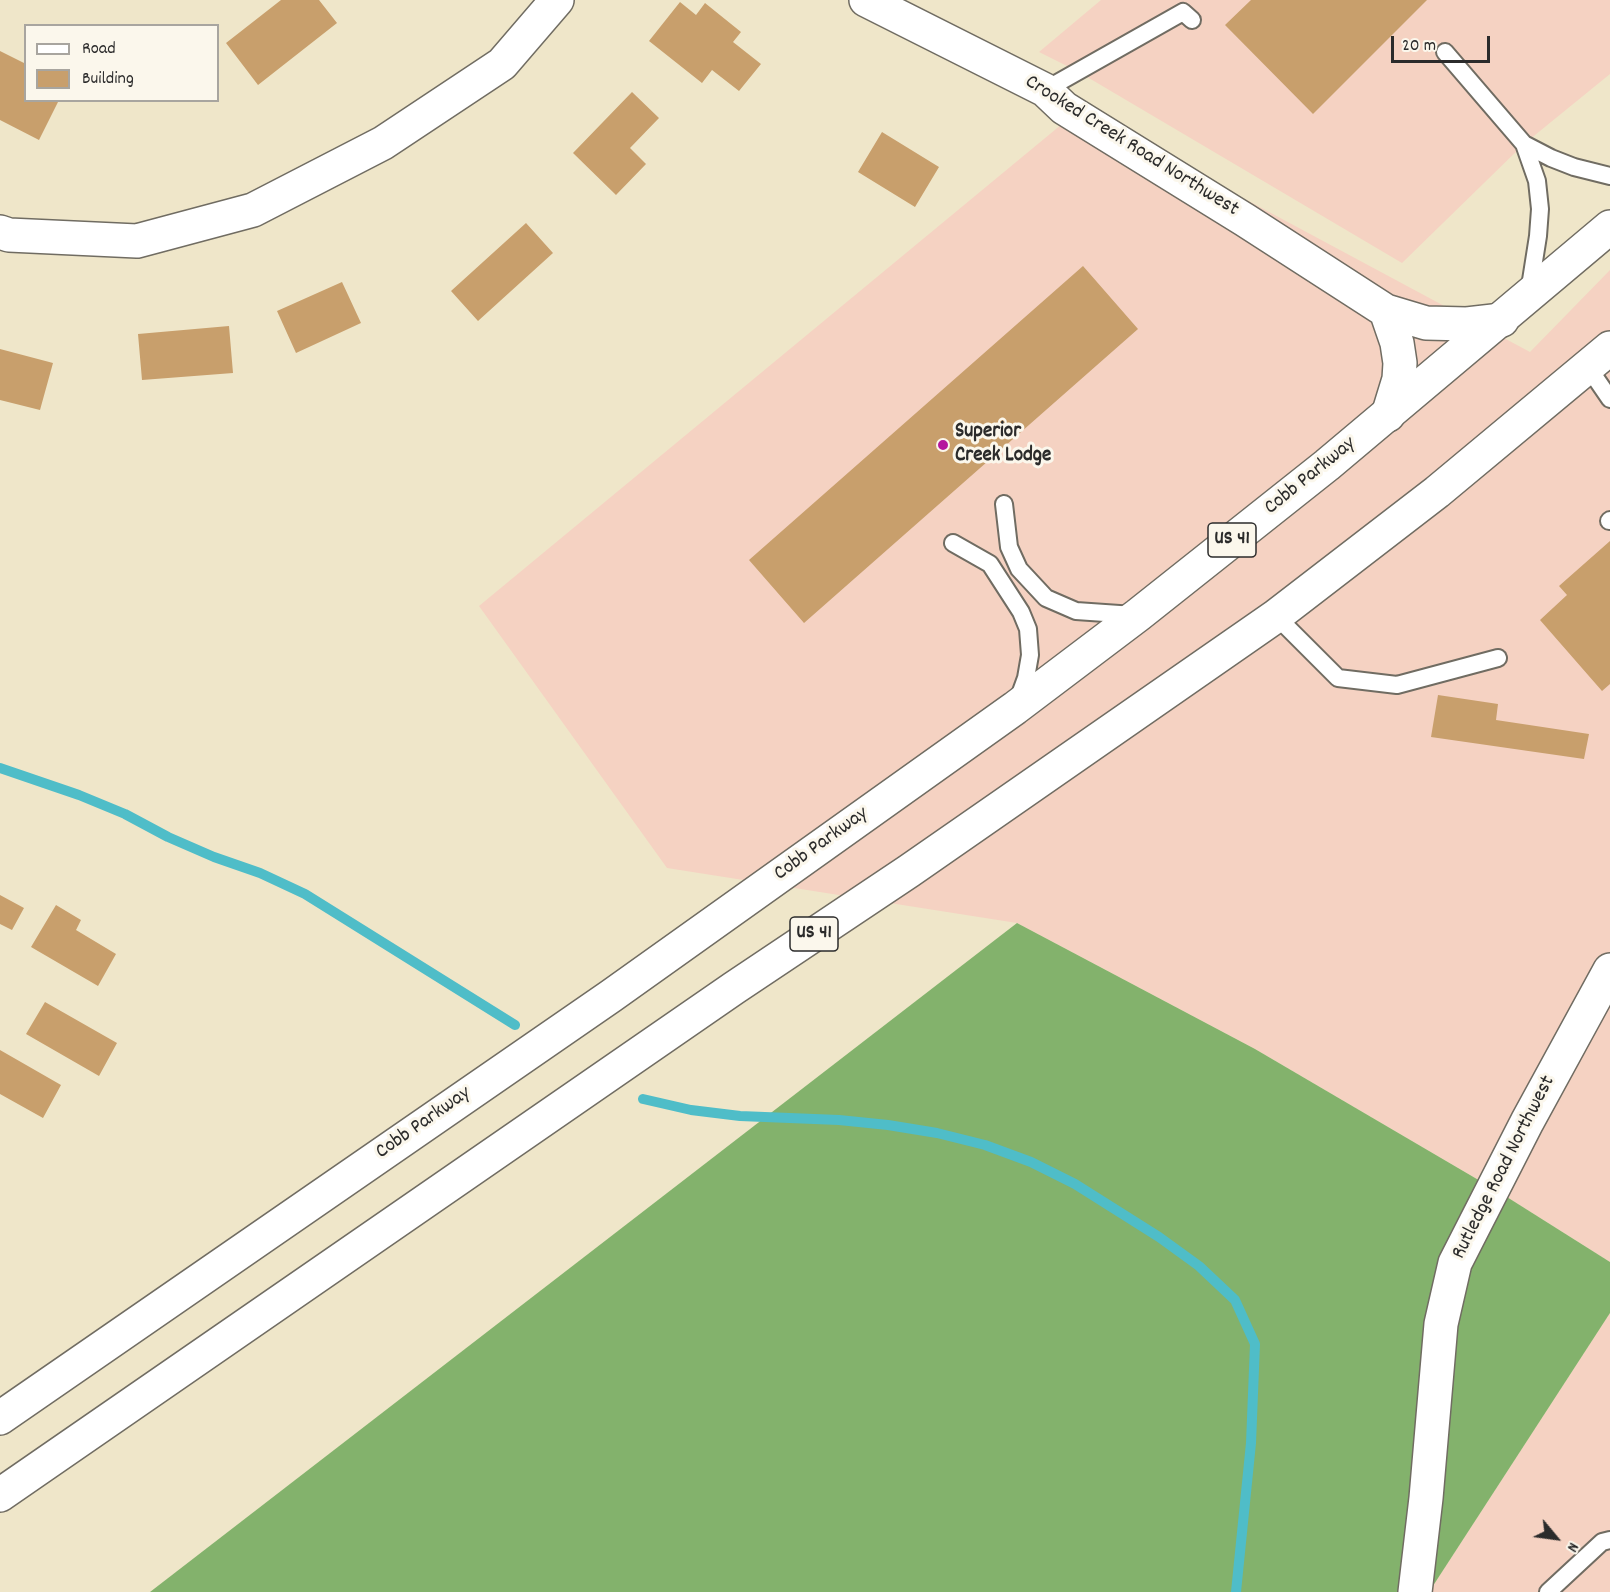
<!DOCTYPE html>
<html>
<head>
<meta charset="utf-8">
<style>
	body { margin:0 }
	#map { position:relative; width:1610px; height:1592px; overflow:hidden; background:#efe6c9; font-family:Dekko,sans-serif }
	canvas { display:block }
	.legend { position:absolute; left:24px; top:24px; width:195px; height:78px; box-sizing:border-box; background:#fbf7ec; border:2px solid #a8a59f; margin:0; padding:8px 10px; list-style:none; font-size:18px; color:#2b2b2b }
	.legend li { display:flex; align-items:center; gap:12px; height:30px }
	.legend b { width:30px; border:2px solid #a8a59f }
	.north { position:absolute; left:1526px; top:1508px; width:60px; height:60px; -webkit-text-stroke:4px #fbf7ec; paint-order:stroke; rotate:119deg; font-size:16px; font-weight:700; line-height:24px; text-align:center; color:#2b2b2b }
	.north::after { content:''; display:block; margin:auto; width:21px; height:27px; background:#2b2b2b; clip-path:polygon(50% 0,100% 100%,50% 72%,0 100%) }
	.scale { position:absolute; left:1391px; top:36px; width:99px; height:27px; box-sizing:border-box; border:3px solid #2b2b2b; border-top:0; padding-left:8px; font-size:18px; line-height:21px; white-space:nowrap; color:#2b2b2b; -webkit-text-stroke:4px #fbf7ec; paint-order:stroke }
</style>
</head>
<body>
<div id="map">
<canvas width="1610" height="1592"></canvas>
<ul class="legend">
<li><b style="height:8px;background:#fff"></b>Road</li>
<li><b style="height:16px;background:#c89f6c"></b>Building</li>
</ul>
<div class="north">N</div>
<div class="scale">20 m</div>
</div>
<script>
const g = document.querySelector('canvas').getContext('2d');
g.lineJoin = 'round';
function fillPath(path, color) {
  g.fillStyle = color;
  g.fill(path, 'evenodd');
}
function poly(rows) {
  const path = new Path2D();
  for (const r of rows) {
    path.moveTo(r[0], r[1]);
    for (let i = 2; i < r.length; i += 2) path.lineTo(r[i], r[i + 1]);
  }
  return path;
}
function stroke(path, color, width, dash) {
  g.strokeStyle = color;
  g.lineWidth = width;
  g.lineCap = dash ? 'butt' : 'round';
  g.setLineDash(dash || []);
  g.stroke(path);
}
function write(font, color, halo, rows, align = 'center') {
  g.font = font + ' Dekko,sans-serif';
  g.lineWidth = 6;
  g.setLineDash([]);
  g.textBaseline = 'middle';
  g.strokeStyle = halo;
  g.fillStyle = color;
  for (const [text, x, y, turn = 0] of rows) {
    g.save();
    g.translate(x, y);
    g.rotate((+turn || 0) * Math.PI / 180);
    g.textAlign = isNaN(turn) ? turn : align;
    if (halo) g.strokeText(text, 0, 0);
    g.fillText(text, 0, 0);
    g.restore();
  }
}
fillPath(poly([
	[1101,0,1610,0,1610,74,1524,144,1402,263,1077,71,1039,52],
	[1079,110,1530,352,1610,270,1610,1262,1499,1192,1255,1049,1017,923,667,868,479,606],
	[1610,1313,1610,1592,1429,1592]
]), '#f5d2c2');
fillPath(poly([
	[1017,923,1255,1049,1499,1192,1610,1262,1610,1313,1429,1592,150,1592]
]), '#83b26c');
stroke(poly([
	[0,768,79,795,125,814,168,837,214,857,260,873,305,894,515,1025],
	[643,1099,691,1110,740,1116,839,1120,888,1125,937,1133,985,1145,1031,1162,1075,1184,1159,1237,1199,1266,1235,1300,1255,1344,1251,1443,1236,1592]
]), '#4fbdc8', 10);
fillPath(poly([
	[281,0,319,0,337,23,258,85,226,43],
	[1251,0,1427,0,1313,114,1225,25],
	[680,2,696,15,705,3,741,32,733,42,761,64,739,91,712,70,702,83,649,41],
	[0,51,26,64,26,100,59,100,39,140,0,120],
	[632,92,659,118,630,148,646,164,616,195,573,153],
	[882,132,939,167,915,207,858,172],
	[526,223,553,253,478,321,451,291],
	[1083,266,1138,329,804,623,749,560],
	[342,282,361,323,296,353,277,311],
	[229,326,233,373,142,380,138,334],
	[0,349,53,363,40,410,0,400],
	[1610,541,1610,684,1602,691,1540,620,1567,595,1559,586],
	[1438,695,1498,704,1496,720,1589,734,1584,759,1431,737],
	[0,895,24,908,12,930,0,924],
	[56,905,81,920,76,930,116,954,98,986,31,947],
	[45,1002,117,1043,99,1076,26,1034],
	[0,1050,61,1085,43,1118,0,1094]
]), '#c89f6c');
const service = poly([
	[1445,52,1524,144,1551,158,1574,167,1610,176],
	[1045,90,1183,12,1192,20],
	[1524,144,1537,181,1540,209,1538,236,1529,293],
	[1588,367,1610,399],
	[1004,504,1009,547,1019,569,1046,598,1076,611,1134,615],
	[1609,521,1610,520],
	[953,543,990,564,1021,612,1028,629,1030,655,1026,678,1018,700],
	[1276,616,1338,678,1397,685,1498,658],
	[1548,1592,1602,1542,1610,1540]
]);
const minor = poly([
	[866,0,1045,90,1064,108,1245,220,1386,311,1426,323,1467,324,1502,320],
	[0,232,9,235,137,241,253,210,383,143,502,64,557,0],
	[1386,311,1397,343,1400,363,1399,379,1388,415],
	[1415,1592,1426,1498,1441,1324,1455,1263,1527,1122,1610,970]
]);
const primary = poly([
	[0,1418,611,996,1015,708,1138,615,1327,465,1610,227],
	[0,1495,734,988,909,871,1276,616,1437,492,1610,348]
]);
stroke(service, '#706c62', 20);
stroke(minor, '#706c62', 36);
stroke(primary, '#706c62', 36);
stroke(service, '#fff', 16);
stroke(minor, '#fff', 33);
stroke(primary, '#fff', 33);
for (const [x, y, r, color] of [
	[943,445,6,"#b5179e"]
]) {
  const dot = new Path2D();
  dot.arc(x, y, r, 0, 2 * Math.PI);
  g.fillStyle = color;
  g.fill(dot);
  stroke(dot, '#fbf7ec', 2);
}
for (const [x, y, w] of [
	[1232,540,48],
	[814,934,48]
]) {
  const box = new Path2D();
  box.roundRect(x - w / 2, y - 17, w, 34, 4.5);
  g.fillStyle = '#fbf7ec';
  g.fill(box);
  stroke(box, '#2b2b2b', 1.5);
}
write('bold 20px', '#2b2b2b', null, [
	["US 41",1232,540],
	["US 41",814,934]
]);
write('21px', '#2b2b2b', '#fbf7ec', [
	["Crooked Creek Road Northwest",1131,147,32],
	["Cobb Parkway",1311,477,-39],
	["Cobb Parkway",822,845,-36],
	["Cobb Parkway",424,1124,-35],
	["Rutledge Road Northwest",1505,1168,-63]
]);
write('bold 21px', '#2b2b2b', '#fbf7ec', [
	["Superior",955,433],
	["Creek Lodge",955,457]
], 'left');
</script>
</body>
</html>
